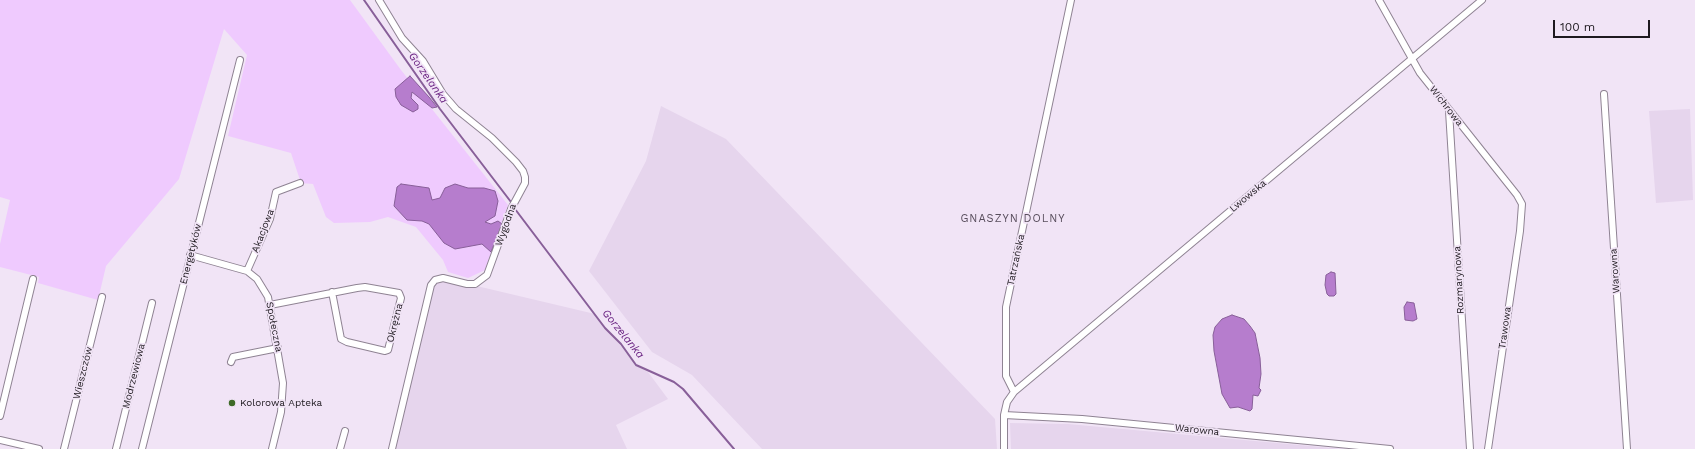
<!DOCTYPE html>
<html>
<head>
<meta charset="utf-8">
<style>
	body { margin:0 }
	#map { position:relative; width:1695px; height:449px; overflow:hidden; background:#f1e4f6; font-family:"Work Sans",sans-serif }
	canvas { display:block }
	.scale { position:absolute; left:1553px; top:20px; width:97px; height:18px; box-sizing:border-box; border:2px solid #1e191f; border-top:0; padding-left:5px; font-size:12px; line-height:14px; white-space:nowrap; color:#1e191f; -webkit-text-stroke:3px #f1e4f6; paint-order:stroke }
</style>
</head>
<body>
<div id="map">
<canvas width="1695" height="449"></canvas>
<div class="scale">100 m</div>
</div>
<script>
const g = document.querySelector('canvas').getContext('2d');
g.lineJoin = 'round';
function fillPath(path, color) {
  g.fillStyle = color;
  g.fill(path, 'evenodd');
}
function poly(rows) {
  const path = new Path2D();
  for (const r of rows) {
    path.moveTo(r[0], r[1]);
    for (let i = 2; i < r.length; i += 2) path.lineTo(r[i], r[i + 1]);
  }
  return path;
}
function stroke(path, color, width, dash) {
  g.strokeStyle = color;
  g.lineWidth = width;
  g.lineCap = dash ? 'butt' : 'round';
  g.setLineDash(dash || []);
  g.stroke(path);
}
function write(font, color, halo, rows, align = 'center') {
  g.font = font + ' "Work Sans",sans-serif';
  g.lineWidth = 3.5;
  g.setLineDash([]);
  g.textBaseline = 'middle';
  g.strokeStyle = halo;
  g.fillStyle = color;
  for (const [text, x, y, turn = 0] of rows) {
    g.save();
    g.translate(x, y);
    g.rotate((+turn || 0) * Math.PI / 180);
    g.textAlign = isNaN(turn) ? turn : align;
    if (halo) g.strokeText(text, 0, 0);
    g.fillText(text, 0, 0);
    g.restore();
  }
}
fillPath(poly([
	[661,106,726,139,995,419,997,449,762,449,692,375,652,352,589,271,646,161],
	[1690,109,1693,200,1656,203,1649,111],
	[443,278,595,314,636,365,648,372,668,399,616,425,627,449,392,449,431,285],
	[1010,423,1068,424,1343,449,1011,449]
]), '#e6d5ed');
fillPath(poly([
	[0,0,350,0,401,70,508,205,485,270,468,278,448,272,443,260,416,227,388,217,370,222,334,223,326,217,313,184,301,183,291,153,228,136,247,55,224,29,179,179,106,266,98,300,38,283,39,277,0,267,0,244,10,200,0,197]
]), '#efcafe');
const water = poly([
	[410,76,429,97,437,107,432,108,412,92,411,98,418,105,418,109,413,112,401,105,396,97,395,89,410,76],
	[401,184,429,188,432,200,440,198,445,188,455,184,468,188,484,188,495,191,498,201,495,216,485,222,491,224,498,221,502,224,491,252,482,244,455,249,444,243,429,224,422,221,407,220,394,206,397,187,401,184],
	[1331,272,1335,273,1336,294,1334,296,1329,296,1327,294,1325,285,1326,275,1331,272],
	[1407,302,1414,303,1417,319,1413,321,1405,320,1404,307,1407,302],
	[1232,315,1244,319,1250,326,1255,333,1260,358,1261,374,1259,388,1261,390,1258,396,1253,395,1252,409,1250,411,1238,407,1230,408,1222,394,1214,351,1213,335,1215,327,1222,319,1232,315]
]);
fillPath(water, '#b67dcd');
stroke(water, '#885f99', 1);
stroke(poly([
	[364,0,440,109,511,202],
	[515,209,605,328,621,344,636,365,674,382,683,389,734,449]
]), '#885f99', 2);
const street = poly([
	[379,0,402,38,423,61,443,94,456,109,492,138,516,162,523,171,525,177,525,183,511,209,487,275,475,284,467,284,443,278,435,280,431,285,392,449],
	[1379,0,1420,73,1517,195,1522,204,1520,231,1488,449],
	[1604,94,1627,449],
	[1449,111,1470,449],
	[190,255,247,271,257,279,268,297,283,383,281,412,272,449],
	[247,271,270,219,276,192,300,183],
	[270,305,357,288,365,287,399,293,401,298,388,350,385,351,347,342,341,339,332,292],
	[231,362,233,357,278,348],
	[1014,392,1006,376,1006,307,1071,0],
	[1004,415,1082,419,1390,449],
	[0,416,33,279],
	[0,440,39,449],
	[64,449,102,297],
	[116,449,152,303],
	[142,449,240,60],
	[340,449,345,431],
	[1004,449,1004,415,1007,402,1014,392,1482,0]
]);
stroke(street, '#8f8393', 8);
stroke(street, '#fff', 6);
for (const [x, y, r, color] of [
	[232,403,4,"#3e6927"]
]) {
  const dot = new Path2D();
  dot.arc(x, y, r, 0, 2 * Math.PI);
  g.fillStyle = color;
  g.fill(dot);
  stroke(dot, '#f1e4f6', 1.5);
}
write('10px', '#1e191f', '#f1e4f6', [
	["Wichrowa",1446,106,52],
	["Lwowska",1248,196,-40],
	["Wygodna",506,225,-70],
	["Akacjowa",263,231,-69],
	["Energetyków",191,254,-76],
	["Tatrzańska",1016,260,-78],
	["Warowna",1615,271,-94],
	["Rozmarynowa",1459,280,-93],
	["Okrężna",395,323,-76],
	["Społeczna",274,327,79],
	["Trawowa",1505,328,-82],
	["Wieszczów",83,373,-76],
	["Modrzewiowa",134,376,-76],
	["Warowna",1197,430,6]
]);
write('10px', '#1e191f', '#f1e4f6', [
	["Kolorowa Apteka",240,403]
], 'left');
write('italic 11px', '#6a2382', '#f1e4f6', [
	["Gorzelanka",428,78,55],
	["Gorzelanka",623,334,51]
]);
g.letterSpacing = '1px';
write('11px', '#594e5d', '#f1e4f6', [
	["GNASZYN DOLNY",1013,219]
]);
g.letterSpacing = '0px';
</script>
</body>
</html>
